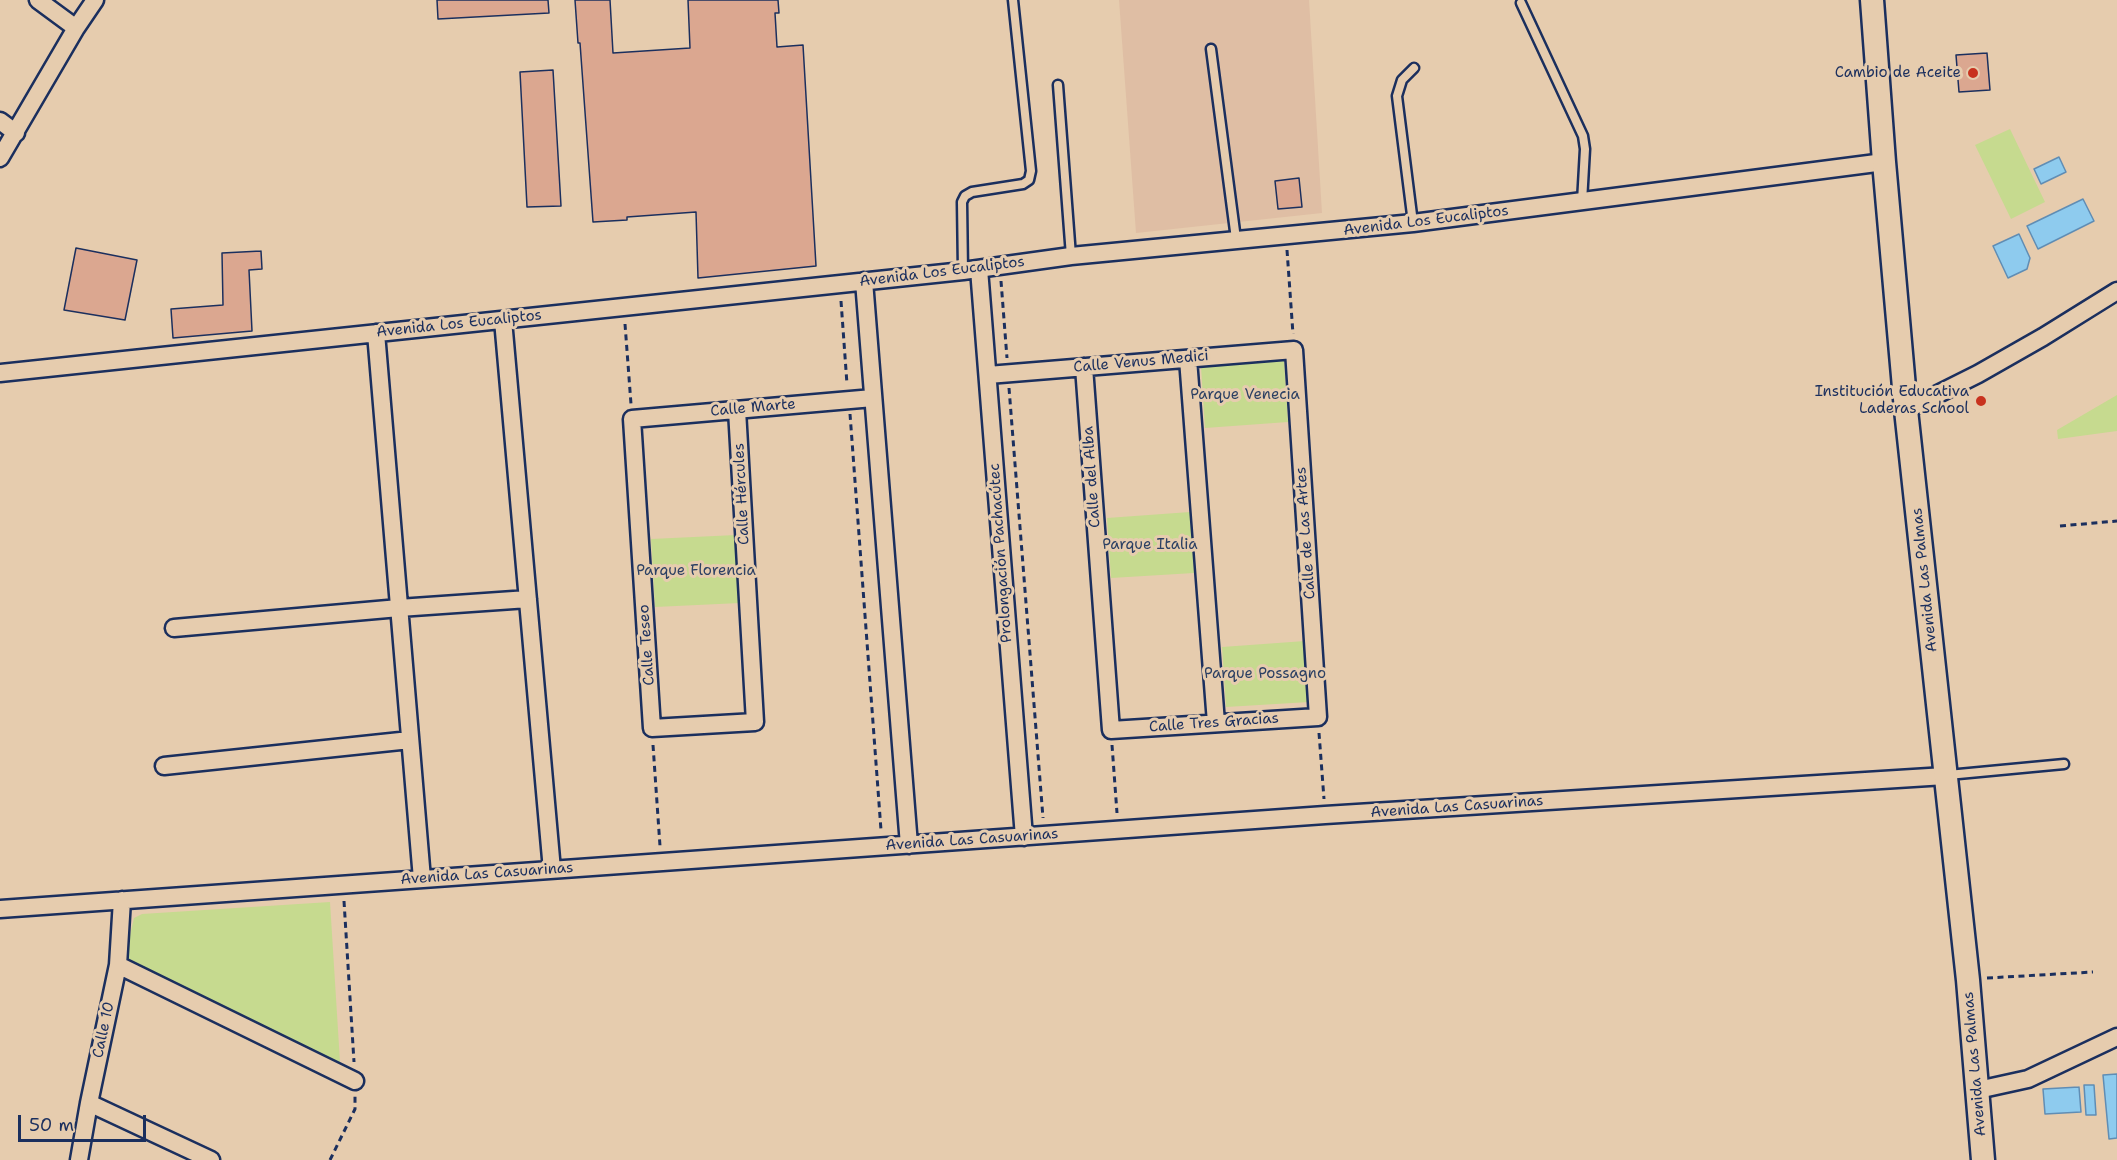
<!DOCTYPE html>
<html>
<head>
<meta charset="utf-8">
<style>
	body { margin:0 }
	#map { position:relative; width:2117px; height:1160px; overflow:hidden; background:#e6ccae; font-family:"Shantell Sans",sans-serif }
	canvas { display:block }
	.scale { position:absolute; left:18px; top:1115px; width:128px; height:27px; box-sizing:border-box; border:3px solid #1b2f5e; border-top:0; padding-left:8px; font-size:18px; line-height:21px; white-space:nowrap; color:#1b2f5e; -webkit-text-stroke:4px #e6ccae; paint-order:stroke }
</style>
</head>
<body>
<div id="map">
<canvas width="2117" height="1160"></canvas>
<div class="scale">50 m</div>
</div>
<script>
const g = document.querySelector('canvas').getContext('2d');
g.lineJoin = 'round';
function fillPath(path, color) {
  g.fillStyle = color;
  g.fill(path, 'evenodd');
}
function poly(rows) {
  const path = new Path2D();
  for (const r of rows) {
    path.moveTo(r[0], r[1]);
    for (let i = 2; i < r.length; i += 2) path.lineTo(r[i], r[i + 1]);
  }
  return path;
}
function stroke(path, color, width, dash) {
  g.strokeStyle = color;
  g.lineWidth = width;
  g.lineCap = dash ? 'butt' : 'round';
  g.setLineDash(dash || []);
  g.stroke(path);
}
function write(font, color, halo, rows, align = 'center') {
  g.font = font + ' "Shantell Sans",sans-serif';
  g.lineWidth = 6;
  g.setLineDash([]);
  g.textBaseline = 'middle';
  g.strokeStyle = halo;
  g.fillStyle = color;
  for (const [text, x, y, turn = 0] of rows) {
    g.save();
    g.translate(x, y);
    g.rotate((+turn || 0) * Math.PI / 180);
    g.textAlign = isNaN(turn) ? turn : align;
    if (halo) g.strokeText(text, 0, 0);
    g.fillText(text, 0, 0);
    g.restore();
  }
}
fillPath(poly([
	[1119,0,1309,0,1322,213,1136,233]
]), '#dfbea4');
fillPath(poly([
	[2010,129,2045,202,2011,219,1975,145],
	[1284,361,1288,422,1205,428,1201,367],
	[2117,395,2117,431,2058,439,2057,430],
	[1190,512,1194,573,1111,578,1107,518],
	[736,535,740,603,655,607,651,539],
	[1305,641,1309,702,1226,707,1222,647],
	[330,902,340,1062,334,1062,127,962,125,957,134,918,142,914]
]), '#c6da8f');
const water = poly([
	[2059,157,2066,172,2041,184,2034,169,2059,157],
	[2083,199,2094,221,2038,249,2027,226,2083,199],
	[2019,234,2030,258,2027,269,2008,278,1993,246,2019,234],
	[2117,1074,2117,1138,2109,1139,2103,1075,2117,1074],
	[2084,1085,2094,1085,2096,1115,2086,1115,2084,1085],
	[2079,1087,2081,1112,2045,1114,2043,1089,2079,1087]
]);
fillPath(water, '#8ecbee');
stroke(water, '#608db4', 1.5);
const building = poly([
	[437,0,548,0,549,13,438,19,437,0],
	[575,0,610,0,613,53,690,48,688,0,778,0,779,13,775,13,777,47,803,45,816,266,698,278,696,212,627,217,627,220,593,222,580,43,578,43,575,0],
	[1987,53,1990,90,1959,92,1956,55,1987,53],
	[553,70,561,206,527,207,520,72,553,70],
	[1299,178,1302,207,1278,209,1275,181,1299,178],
	[76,248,137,260,125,320,64,310,76,248],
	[261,251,262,269,249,270,252,331,173,338,171,309,223,305,222,253,261,251]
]);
fillPath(building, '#dba790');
stroke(building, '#1b2f5e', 1.5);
const lane = poly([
	[1521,3,1583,136,1585,149,1582,202],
	[1211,49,1236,239],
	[1058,85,1071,256],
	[1413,223,1397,96,1402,80,1414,68],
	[963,271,962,202,965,196,972,192,1023,184,1029,180,1031,171,1013,0],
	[1948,775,2064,764]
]);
const street = poly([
	[38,0,76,28],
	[0,121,16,133],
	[0,158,76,28,95,0],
	[979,269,1024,837],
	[864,281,909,845],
	[503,320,552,870],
	[376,333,422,879],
	[1188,359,1216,723],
	[0,373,963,271,1071,256,1413,223,1884,162],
	[988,375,1294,350,1318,717,1111,730,1084,367],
	[737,410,755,722,652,728,632,419,873,398],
	[1906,410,1978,374,2043,337,2117,291],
	[174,628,399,608,528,599],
	[164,766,410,740],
	[0,909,1325,815,1945,776],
	[118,965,355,1081],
	[1978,1090,2028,1079,2117,1037],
	[89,1103,211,1160],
	[79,1160,89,1103,118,965,122,900]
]);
const secondary = poly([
	[1872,0,1884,162,1906,410,1968,980,1983,1160]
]);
stroke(lane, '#1b2f5e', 13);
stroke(street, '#1b2f5e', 21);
stroke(secondary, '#1b2f5e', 27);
stroke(poly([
	[1287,250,1293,334],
	[1001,281,1007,358],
	[841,301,847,384],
	[625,324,631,404],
	[1009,388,1043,818],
	[850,414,881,830],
	[2060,526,2117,521],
	[1319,733,1324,799],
	[653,745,660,846],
	[1112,745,1117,813],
	[344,901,354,1062],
	[1987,978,2093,972],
	[330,1160,355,1109,355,1096]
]), '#1b2f5e', 3, [6, 4.5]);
stroke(lane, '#e6ccae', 8);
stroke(street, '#e6ccae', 16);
stroke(secondary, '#e6ccae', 22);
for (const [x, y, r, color] of [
	[1973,73,6,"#c8321e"],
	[1981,401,6,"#c8321e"]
]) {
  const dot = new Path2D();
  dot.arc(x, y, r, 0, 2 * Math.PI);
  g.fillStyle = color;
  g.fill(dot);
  stroke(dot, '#e6ccae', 2);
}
write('15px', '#1b2f5e', '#e6ccae', [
	["Cambio de Aceite",1961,73],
	["Institución Educativa",1969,392],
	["Laderas School",1969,409]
], 'right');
write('15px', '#1b2f5e', '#e6ccae', [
	["Avenida Los Eucaliptos",1426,221,-7],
	["Avenida Los Eucaliptos",942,272,-7],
	["Avenida Los Eucaliptos",459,324,-6],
	["Calle Venus Medici",1141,362,-5],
	["Calle Marte",753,408,-5],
	["Calle del Alba",1092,477,-94],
	["Calle Hércules",742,494,-93],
	["Calle de Las Artes",1306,533,-94],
	["Prolongación Pachacútec",1001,553,-94],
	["Avenida Las Palmas",1925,580,-96],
	["Calle Teseo",647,645,-94],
	["Calle Tres Gracias",1214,723,-4],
	["Avenida Las Casuarinas",1457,807,-4],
	["Avenida Las Casuarinas",972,840,-4],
	["Avenida Las Casuarinas",487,874,-4],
	["Calle 10",104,1030,-78],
	["Avenida Las Palmas",1975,1064,-95]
]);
write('15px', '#2c4063', '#e6ccae', [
	["Parque Venecia",1245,395],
	["Parque Italia",1150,545],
	["Parque Florencia",696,571],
	["Parque Possagno",1265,674]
]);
</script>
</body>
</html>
